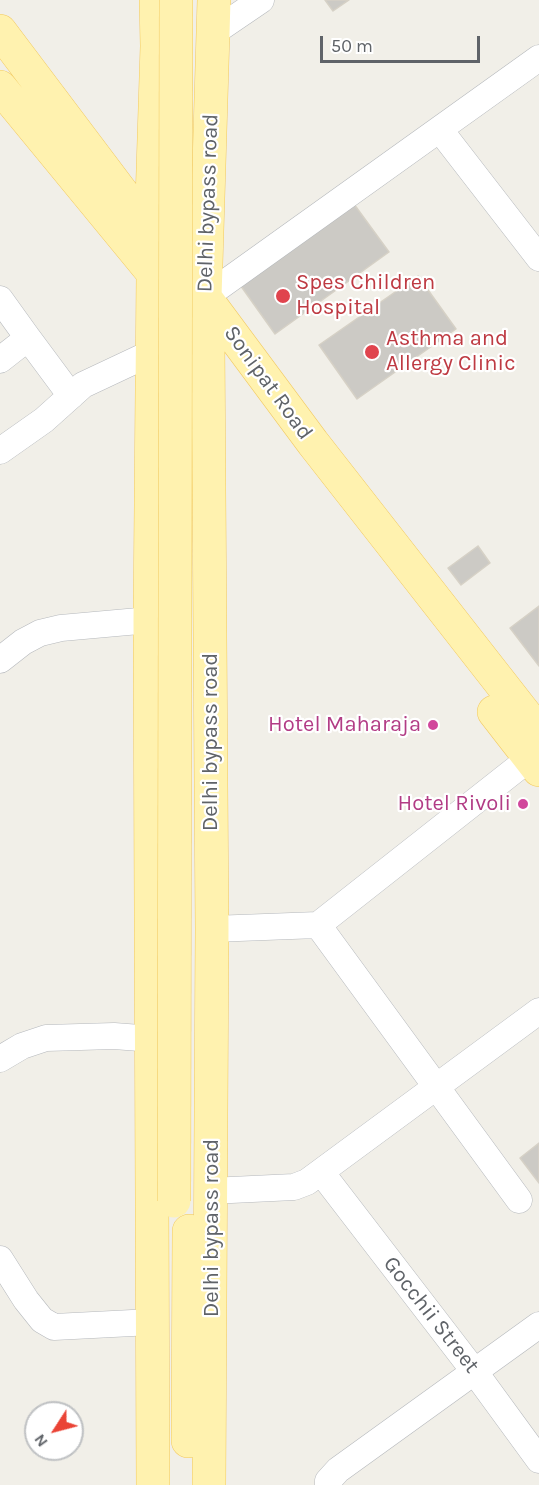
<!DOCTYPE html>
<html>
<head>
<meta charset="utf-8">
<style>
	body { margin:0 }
	#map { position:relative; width:539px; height:1485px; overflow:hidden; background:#f1efe8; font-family:Karla,sans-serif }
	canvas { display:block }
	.north { position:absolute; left:24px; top:1401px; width:60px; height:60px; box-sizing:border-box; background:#fff; border:2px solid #bfc1c3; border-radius:50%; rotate:234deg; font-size:16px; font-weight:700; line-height:24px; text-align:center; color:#5f6368 }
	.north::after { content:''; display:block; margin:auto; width:21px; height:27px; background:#ea4335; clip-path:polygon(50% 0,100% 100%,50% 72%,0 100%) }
	.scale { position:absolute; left:320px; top:36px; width:160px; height:27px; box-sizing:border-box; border:3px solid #5f6368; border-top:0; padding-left:8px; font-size:18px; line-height:21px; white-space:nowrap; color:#5f6368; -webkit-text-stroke:4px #fff; paint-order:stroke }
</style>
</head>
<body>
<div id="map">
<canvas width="539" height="1485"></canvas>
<div class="north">N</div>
<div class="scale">50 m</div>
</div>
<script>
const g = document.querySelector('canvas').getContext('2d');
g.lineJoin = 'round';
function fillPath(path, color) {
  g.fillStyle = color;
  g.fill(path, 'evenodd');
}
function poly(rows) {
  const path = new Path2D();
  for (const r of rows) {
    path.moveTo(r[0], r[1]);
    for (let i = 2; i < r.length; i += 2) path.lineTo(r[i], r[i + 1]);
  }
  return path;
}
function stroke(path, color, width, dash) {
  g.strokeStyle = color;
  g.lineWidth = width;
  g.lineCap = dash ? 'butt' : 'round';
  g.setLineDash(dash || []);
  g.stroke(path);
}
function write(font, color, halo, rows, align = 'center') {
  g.font = font + ' Karla,sans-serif';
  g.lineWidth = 4.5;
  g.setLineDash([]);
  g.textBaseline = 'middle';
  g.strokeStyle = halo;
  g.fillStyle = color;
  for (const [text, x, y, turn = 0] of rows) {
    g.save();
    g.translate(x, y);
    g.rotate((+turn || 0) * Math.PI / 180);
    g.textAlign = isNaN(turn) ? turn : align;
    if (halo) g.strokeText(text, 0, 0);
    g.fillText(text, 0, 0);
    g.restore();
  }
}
const building = poly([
	[325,0,349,0,333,11,325,0],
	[351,200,389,252,275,334,238,282,351,200],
	[418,276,456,329,357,399,319,345,418,276],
	[478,546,490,563,461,585,448,568,478,546],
	[539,606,539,666,510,628,539,606],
	[539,1143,539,1183,520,1158,539,1143]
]);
fillPath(building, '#cccac5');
stroke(building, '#d6d1c6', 1.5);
const minor = poly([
	[214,32,261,0],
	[440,130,539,258],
	[205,297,539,58],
	[0,299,28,338,0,360],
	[28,338,71,396],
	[0,451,44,420,83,385,151,353],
	[0,660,23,642,40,633,61,628,150,620],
	[318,925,519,1200],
	[212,929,318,925,530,758],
	[0,1059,22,1046,46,1038,114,1036,153,1039],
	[321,1172,474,1371,539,1460],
	[210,1191,294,1187,307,1182,539,1011],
	[0,1259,26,1300,42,1320,54,1327,152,1322],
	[328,1485,328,1481,338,1470,539,1325]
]);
const major = poly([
	[0,31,156,238],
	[0,87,157,278],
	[204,296,313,443,539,732],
	[494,712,539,770],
	[188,1441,189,1231],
	[153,1485,150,620,153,275,151,232,157,46,156,0],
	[209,1485,212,929,208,342,205,297,214,0]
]);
stroke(minor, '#b5b8bc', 27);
stroke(major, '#f2c960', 34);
stroke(minor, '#fff', 26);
stroke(major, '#fff2af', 33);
const majorBridge = poly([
	[174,1201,176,0]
]);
stroke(majorBridge, '#f2c960', 34, []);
stroke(majorBridge, '#fff2af', 33);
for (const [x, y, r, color] of [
	[283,296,8,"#e0444e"],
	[372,352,8,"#e0444e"],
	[433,725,6,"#d1479c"],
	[523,804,6,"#d1479c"]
]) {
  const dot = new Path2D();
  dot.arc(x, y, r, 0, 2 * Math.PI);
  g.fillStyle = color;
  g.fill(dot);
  stroke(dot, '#fff', 2);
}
write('22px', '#5f6368', '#fff', [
	["Delhi bypass road",208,203,-88],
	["Sonipat Road",268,383,54],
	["Delhi bypass road",211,742,-90],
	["Delhi bypass road",212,1228,-90],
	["Gocchii Street",431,1315,52]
]);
write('22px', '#be3a42', '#fff', [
	["Spes Children",296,283],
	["Hospital",296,308],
	["Asthma and",386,339],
	["Allergy Clinic",386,364]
], 'left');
write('22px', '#b23c85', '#fff', [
	["Hotel Maharaja",421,725],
	["Hotel Rivoli",511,804]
], 'right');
</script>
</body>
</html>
